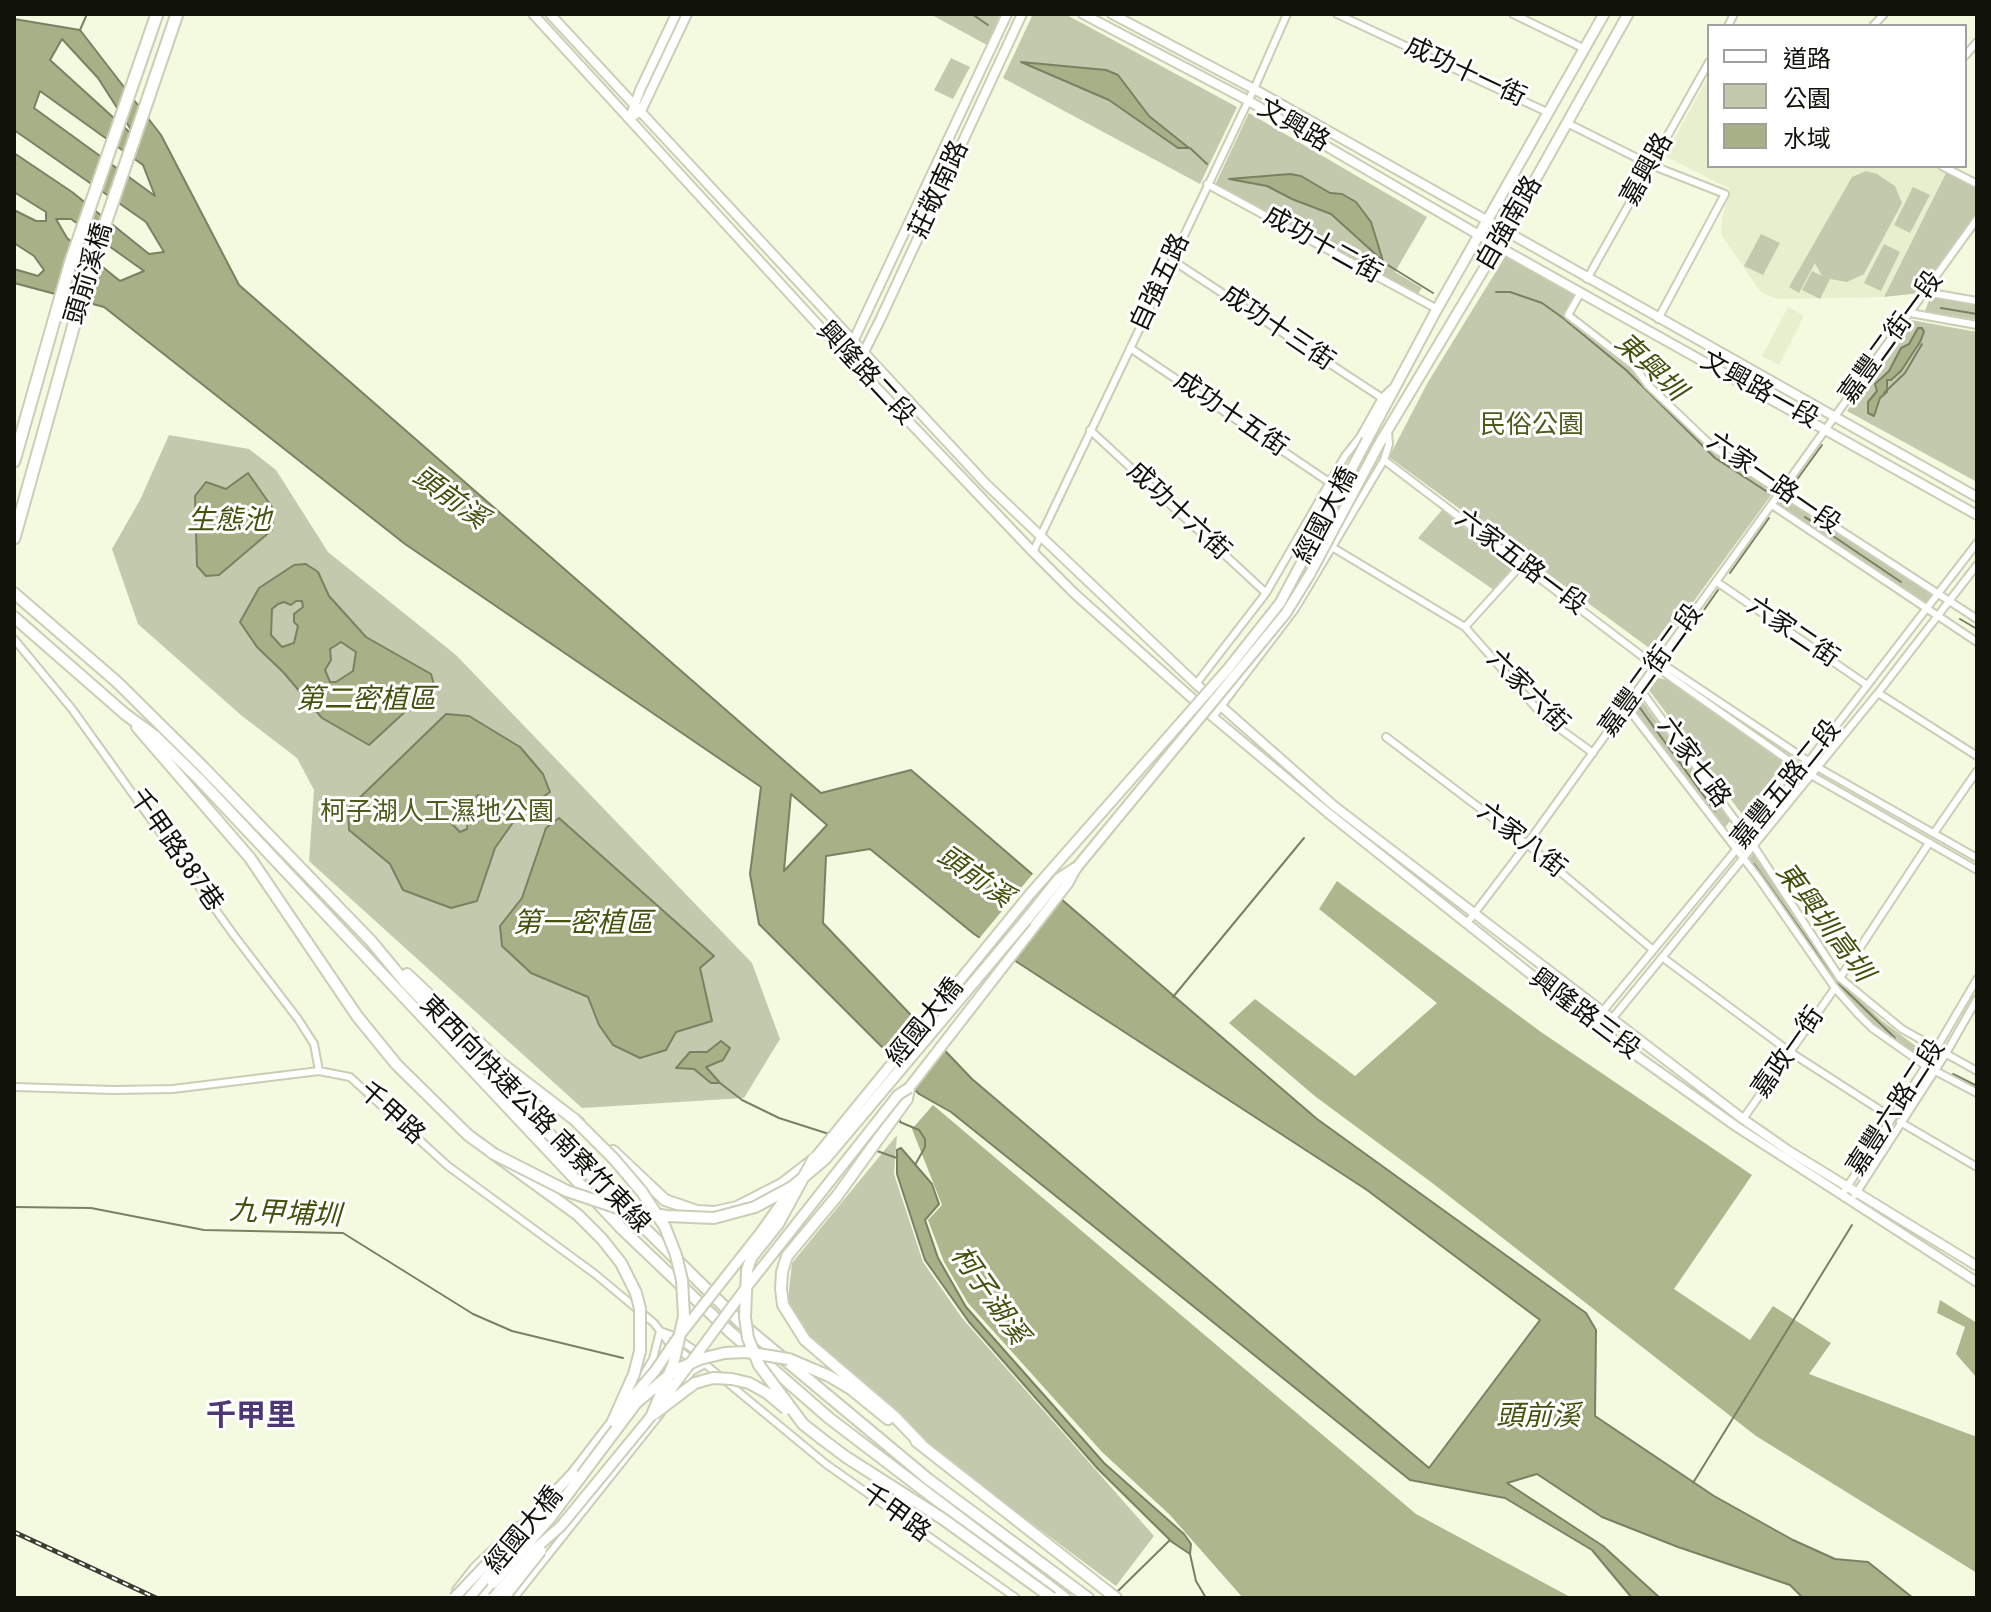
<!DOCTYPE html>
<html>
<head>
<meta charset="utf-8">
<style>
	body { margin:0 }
	#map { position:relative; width:1991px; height:1612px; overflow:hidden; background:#f4fae0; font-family:"Roboto Condensed","Noto Sans TC",sans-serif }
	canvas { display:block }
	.frame { position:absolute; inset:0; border:16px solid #11130a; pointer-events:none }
	.legend { position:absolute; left:1707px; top:24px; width:260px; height:144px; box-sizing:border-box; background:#fff; border:2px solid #a0a19d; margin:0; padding:10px 14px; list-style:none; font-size:24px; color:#11130a }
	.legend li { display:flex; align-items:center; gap:16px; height:40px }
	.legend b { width:40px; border:2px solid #a0a19d }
</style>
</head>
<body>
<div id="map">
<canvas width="1991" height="1612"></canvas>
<div class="frame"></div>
<ul class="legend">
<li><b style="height:10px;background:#fff"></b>道路</li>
<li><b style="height:22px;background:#c2c9ad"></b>公園</li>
<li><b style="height:22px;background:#a7b087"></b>水域</li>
</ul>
</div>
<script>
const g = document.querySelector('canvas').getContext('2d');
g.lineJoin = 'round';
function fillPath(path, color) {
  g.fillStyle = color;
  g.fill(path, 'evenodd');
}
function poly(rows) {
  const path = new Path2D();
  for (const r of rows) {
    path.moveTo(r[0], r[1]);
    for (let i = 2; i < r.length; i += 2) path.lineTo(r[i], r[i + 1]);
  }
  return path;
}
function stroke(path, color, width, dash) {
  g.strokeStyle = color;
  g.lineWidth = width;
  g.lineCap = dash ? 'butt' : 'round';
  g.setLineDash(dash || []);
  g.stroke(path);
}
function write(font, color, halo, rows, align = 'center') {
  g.font = font + ' "Roboto Condensed","Noto Sans TC",sans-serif';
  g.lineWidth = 6;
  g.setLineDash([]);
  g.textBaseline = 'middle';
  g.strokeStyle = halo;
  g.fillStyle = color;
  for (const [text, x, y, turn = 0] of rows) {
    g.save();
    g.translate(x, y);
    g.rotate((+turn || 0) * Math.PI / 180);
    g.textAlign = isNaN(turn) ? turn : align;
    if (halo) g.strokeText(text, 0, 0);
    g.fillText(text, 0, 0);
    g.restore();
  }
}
fillPath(poly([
	[1709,75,1709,166,1937,166,1947,171,1884,297,1777,299,1762,293,1757,287,1721,234,1722,219,1730,189,1665,156],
	[1788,307,1804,316,1779,365,1762,356]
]), '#e8efce');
fillPath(poly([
	[930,14,1000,14,987,45],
	[1033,14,1065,14,1237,107,1200,184,1003,78],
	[951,58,970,67,953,99,934,90],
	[1249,113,1427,217,1395,272,1422,288,1416,296,1215,185],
	[1866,171,1877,174,1895,186,1902,203,1864,274,1847,282,1830,279,1820,299,1802,290,1812,271,1822,276,1815,263,1799,293,1789,287,1852,177],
	[1947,171,1977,188,1977,212,1920,293,1884,297],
	[1913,187,1930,195,1910,233,1894,225],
	[1761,234,1780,243,1763,275,1744,266],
	[1884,244,1900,252,1881,291,1864,283],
	[1508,252,1581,292,1568,315,1634,366,1648,385,1772,494,1656,653,1389,457,1428,382],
	[1932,293,1977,303,1977,320,1925,311],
	[1911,320,1977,332,1977,482,1847,411],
	[169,435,249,449,276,470,328,552,456,655,752,963,780,1039,744,1098,582,1108,309,861,314,790,297,758,242,716,138,624,112,549,140,500],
	[1783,497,1932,595,1925,604,1777,504],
	[1442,510,1515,567,1494,590,1418,538],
	[1658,678,1669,680,1790,767,1747,821,1649,690],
	[1642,701,1730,821,1724,829,1634,708],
	[1754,853,1841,981,1881,1020,1921,1050,1917,1056,1873,1025,1837,987,1748,861],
	[897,1135,894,1174,923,1262,962,1318,1154,1536,1116,1586,924,1443,811,1342,788,1300,792,1263]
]), '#c2c9ad');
fillPath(poly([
	[1337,881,1541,1032,1752,1175,1674,1289,1750,1340,1773,1306,1831,1343,1809,1374,1977,1437,1977,1573,1756,1436,1431,1182,1316,1097,1229,1023,1255,999,1355,1076,1437,1003,1319,909],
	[933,1105,1416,1514,1572,1598,1243,1598,1170,1515,1102,1452,968,1303,944,1262,928,1220,942,1205,912,1129],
	[1940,1300,1977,1323,1977,1378,1956,1354,1965,1327,1937,1313]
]), '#adb68c');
const water = poly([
	[14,19,80,30,161,135,239,285,821,793,911,770,1317,1119,1586,1313,1596,1330,1595,1416,1714,1496,1793,1540,1835,1559,1868,1562,1913,1598,1803,1598,1790,1585,1678,1547,1602,1517,1537,1474,1507,1483,1603,1546,1660,1598,1632,1598,1592,1550,1505,1498,1410,1480,951,1112,919,1094,897,1073,884,1049,759,924,750,874,761,787,405,544,104,307,14,283,14,269,38,276,44,270,34,256,14,243,14,210,36,221,46,221,46,212,14,192,14,153,72,192,149,254,164,252,146,222,14,130,14,19],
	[62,39,98,78,137,139,50,60,62,39],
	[40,91,143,165,155,196,34,108,40,91],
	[56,219,71,219,144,271,120,281,67,238,56,219],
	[791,794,827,825,784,871,784,870,791,794],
	[870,849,974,934,1367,1190,1540,1320,1429,1468,972,1079,823,923,826,856,870,849],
	[1021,62,1106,70,1118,75,1149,116,1189,148,1178,148,1109,100,1021,62],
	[1290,174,1301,176,1330,193,1342,194,1356,202,1371,222,1383,261,1331,214,1292,199,1267,186,1229,179,1290,174],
	[1918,328,1922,328,1924,332,1920,342,1901,371,1891,380,1887,380,1887,392,1880,398,1874,416,1868,413,1868,402,1877,391,1875,384,1889,371,1901,348,1909,344,1918,328],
	[248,473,274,510,272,530,219,575,206,576,197,566,195,496,206,482,226,489,248,473],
	[306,564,318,572,329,596,366,637,431,674,434,685,369,745,322,718,284,673,257,647,240,622,259,588,294,565,306,564],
	[296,601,302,601,303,607,294,614,294,622,298,626,294,643,282,647,271,635,272,609,278,604,284,602,291,605,296,601],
	[341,642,356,652,353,671,336,682,330,682,325,670,331,660,330,649,341,642],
	[446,714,469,716,520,747,543,774,550,792,519,814,495,848,477,901,451,908,403,890,390,864,349,830,348,809,446,714],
	[478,795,490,799,487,813,468,819,467,829,460,832,451,823,454,809,466,808,478,795],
	[559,818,714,956,700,968,712,1021,676,1032,666,1050,640,1058,613,1045,599,1025,588,997,531,973,502,946,500,926,522,898,546,828,559,818],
	[721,1041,730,1048,723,1060,706,1067,720,1083,711,1083,694,1069,676,1068,690,1052,707,1052,721,1041],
	[901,1148,932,1184,939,1204,925,1220,938,1258,966,1307,1104,1463,1184,1534,1191,1544,1190,1554,1172,1542,1098,1469,969,1322,925,1260,897,1174,897,1150,901,1148]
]);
fillPath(water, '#a7b087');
stroke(water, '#7a8162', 2);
fillPath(poly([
	[1035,871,1063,895,1011,963,977,941],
	[918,1016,946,1046,910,1091,894,1076,884,1057]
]), '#f4fae0');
stroke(poly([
	[972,14,988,25],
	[80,30,87,14],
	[1190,148,1207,164],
	[1383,262,1433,293],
	[1496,292,1510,292,1542,303,1563,318,1626,370,1715,458,1766,491],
	[1941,308,1977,314],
	[1884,393,1905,373,1922,344],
	[1793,485,1822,445],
	[1805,517,1901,582],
	[1730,573,1769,518],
	[1960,619,1977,629],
	[1673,654,1718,590],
	[1648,687,1656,676],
	[1640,708,1715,811],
	[1754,864,1838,983,1895,1038],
	[1173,997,1304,838],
	[1953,1074,1977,1086],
	[720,1083,742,1100,779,1118,829,1134],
	[900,1116,900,1122,919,1130,925,1139,925,1147,915,1165],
	[877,1151,897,1158],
	[14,1207,91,1208,204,1230,343,1233,473,1314,512,1331,623,1358],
	[1693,1483,1852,1225],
	[1190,1554,1196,1581,1206,1598],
	[1117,1592,1170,1540]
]), '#7a8162', 2);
const minor = poly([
	[1337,14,1549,113],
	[1513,14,1585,49],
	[1728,26,1734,14],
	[1873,26,1884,14],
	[1965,56,1977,42],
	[1567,123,1651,165,1725,194,1658,319],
	[1942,166,1977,184],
	[1207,184,1437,309],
	[1172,260,1382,398],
	[1587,279,1709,62],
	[1581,292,1568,315,1634,366,1648,385,1715,449,1977,619],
	[1925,292,1977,301],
	[1910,313,1977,325],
	[1130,348,1329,482],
	[1090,430,1266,593],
	[1384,460,1655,666,1802,770,1977,870],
	[1772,505,1977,642],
	[1332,547,1465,627,1545,718,1593,753],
	[1033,552,1254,89,1287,14],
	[1717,582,1867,685],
	[1465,627,1522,564],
	[14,639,72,709,233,934,298,1019,314,1044,319,1071],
	[1659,666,1667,667,1817,767,1977,858],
	[1196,684,1266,593,1345,456,1360,437,1382,398,1391,389],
	[1640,689,1753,845,1840,978,1902,1029,1977,1071],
	[1878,693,1977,756],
	[1627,707,1757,876,1835,988,1858,1014,1872,1028,1926,1066,1977,1093],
	[1213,717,1295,609,1384,460,1389,444,1388,432],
	[1386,737,1527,844,1652,949],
	[1934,833,1977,771],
	[1467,923,1527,844,1977,219],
	[1662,957,1790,1052,1891,1117],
	[1840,978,1929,843],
	[1593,1023,1802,770,1977,543],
	[1602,1031,1878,693,1977,565],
	[14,1087,113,1090,173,1089,319,1071,350,1077,448,1166,595,1274,654,1323,669,1343,691,1359,705,1364],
	[1743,1119,1835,988],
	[1900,1122,1977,1167],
	[1845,1190,1926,1066,1977,979],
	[1855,1195,1945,1055,1977,999],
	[660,1331,674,1336,697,1352,705,1364,826,1464,1016,1598],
	[635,1389,653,1359,660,1331],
	[672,1397,692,1371,705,1364],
	[543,1508,562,1493],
	[456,1590,474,1567,517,1526],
	[514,1598,661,1413]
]);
const tertiary = poly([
	[533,14,854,364,1033,552,1075,594,1213,717,1328,813,1602,1031,1737,1127,1977,1282],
	[550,14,986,484,1196,684,1334,806,1743,1119,1789,1151,1977,1266],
	[676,14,640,90,630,118,641,111,687,14],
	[1083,14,1247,100,1508,252,1977,515],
	[1112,14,1254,89,1977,497],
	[851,346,1007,14],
	[854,364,863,354,880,320,1022,14]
]);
const secondary = poly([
	[1367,440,1437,309,1604,14],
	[1378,446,1506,232,1628,14],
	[909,1088,1068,883,1076,868],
	[573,1473,613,1421]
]);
const trunk = poly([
	[14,593,117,682,204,768,371,941,405,982,556,1141,742,1324,928,1479,1088,1598],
	[14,617,125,714,155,736,199,779,623,1230,729,1331,829,1418,1065,1598],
	[137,727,250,858,357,1016,396,1064,468,1135,578,1215,602,1239,621,1263,636,1293],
	[1026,920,1059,879,1077,867],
	[407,974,501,1063,579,1123],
	[909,1088,907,1099,837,1196,787,1256,782,1272,781,1289,783,1305,805,1340,894,1416,921,1444],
	[613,1151,665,1200,697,1211,715,1212,737,1207,782,1184,813,1160],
	[789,1359,829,1376,851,1389,888,1419],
	[916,1441,1116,1598],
	[480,1598,493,1583]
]);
const motorway = poly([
	[14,461,71,261,157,14],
	[14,538,89,271,177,14]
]);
stroke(minor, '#c9ceb5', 10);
stroke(tertiary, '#c9ceb5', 12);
stroke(secondary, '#c9ceb5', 13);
stroke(trunk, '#c9ceb5', 14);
stroke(motorway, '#c9ceb5', 15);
stroke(minor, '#fff', 6);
stroke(tertiary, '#fff', 8);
stroke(secondary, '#fff', 9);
stroke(trunk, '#fff', 10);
stroke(motorway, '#fff', 11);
const rail = poly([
	[14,1532,156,1598]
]);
stroke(rail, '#3b3d31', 5);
stroke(rail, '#fff', 2, [6]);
const secondaryBridge = poly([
	[1077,867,1286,613,1310,574,1378,446],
	[810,1164,1030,894,1227,670,1280,603,1367,440],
	[618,1414,655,1371,679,1336,761,1232,792,1188],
	[454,1598,573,1473],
	[469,1598,541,1513],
	[493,1598,535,1549,561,1526,652,1415,745,1289,898,1095,909,1088],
	[504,1598,541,1551]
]);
const trunkBridge = poly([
	[573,1118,614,1159,642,1192,665,1227,676,1255,682,1280,684,1316,673,1365,652,1415],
	[492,1153,567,1191,621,1209,667,1216,714,1218,755,1207,792,1187,825,1159,1026,920],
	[814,1158,778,1224,751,1258,747,1270,745,1317,748,1338,759,1365,803,1424,822,1439,846,1457,943,1519,1052,1598],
	[654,1414,695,1383,713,1378,732,1379,749,1383,767,1393,786,1409],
	[613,1421,634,1374,640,1351,640,1309,636,1293],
	[493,1583,549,1519,636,1403,674,1371,700,1359,725,1353,746,1352,788,1359]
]);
stroke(secondaryBridge, '#c9ceb5', 13, []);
stroke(trunkBridge, '#c9ceb5', 14, []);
stroke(secondaryBridge, '#fff', 9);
stroke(trunkBridge, '#fff', 10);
write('26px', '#11130a', '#fff', [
	["成功十一街",1465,73,25],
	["文興路",1293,126,30],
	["嘉興路",1648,170,-61],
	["莊敬南路",940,190,-65],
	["自強南路",1510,224,-60],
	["成功十二街",1322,246,29],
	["頭前溪橋",90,274,-73],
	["自強五路",1161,283,-65],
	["成功十三街",1277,329,34],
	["嘉豐二街一段",1892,338,-54],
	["興隆路二段",865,374,47],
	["文興路一段",1759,391,29],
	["成功十五街",1230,415,34],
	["六家一路一段",1773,484,35],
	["成功十六街",1178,512,43],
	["經國大橋",1327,516,-62],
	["六家五路一段",1520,563,37],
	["六家二街",1792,633,34],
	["嘉豐二街二段",1652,671,-54],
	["六家六街",1527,692,45],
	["六家七路",1693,763,54],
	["嘉豐五路二段",1787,785,-51],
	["六家八街",1521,841,38],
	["千甲路387巷",175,851,55],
	["興隆路三段",1584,1015,37],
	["經國大橋",926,1023,-51],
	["嘉政一街",1789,1053,-55],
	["嘉豐六路二段",1897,1108,-57],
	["千甲路",391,1114,42],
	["東西向快速公路 南寮竹東線",534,1115,46],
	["千甲路",895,1514,36],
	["經國大橋",525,1531,-50]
]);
write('26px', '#505a1a', '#fff', [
	["民俗公園",1532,426],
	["柯子湖人工濕地公園",437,813]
]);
write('italic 28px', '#47500d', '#fff', [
	["東興圳",1649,368,43],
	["頭前溪",449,499,36],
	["生態池",229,522],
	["第二密植區",366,701],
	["頭前溪",974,878,35],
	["東興圳高圳",1823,923,53],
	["第一密植區",583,925],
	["九甲埔圳",285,1215,3],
	["柯子湖溪",988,1296,55],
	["頭前溪",1538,1418]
]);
write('bold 30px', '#4d3875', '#fff', [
	["千甲里",251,1417]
]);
</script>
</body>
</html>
